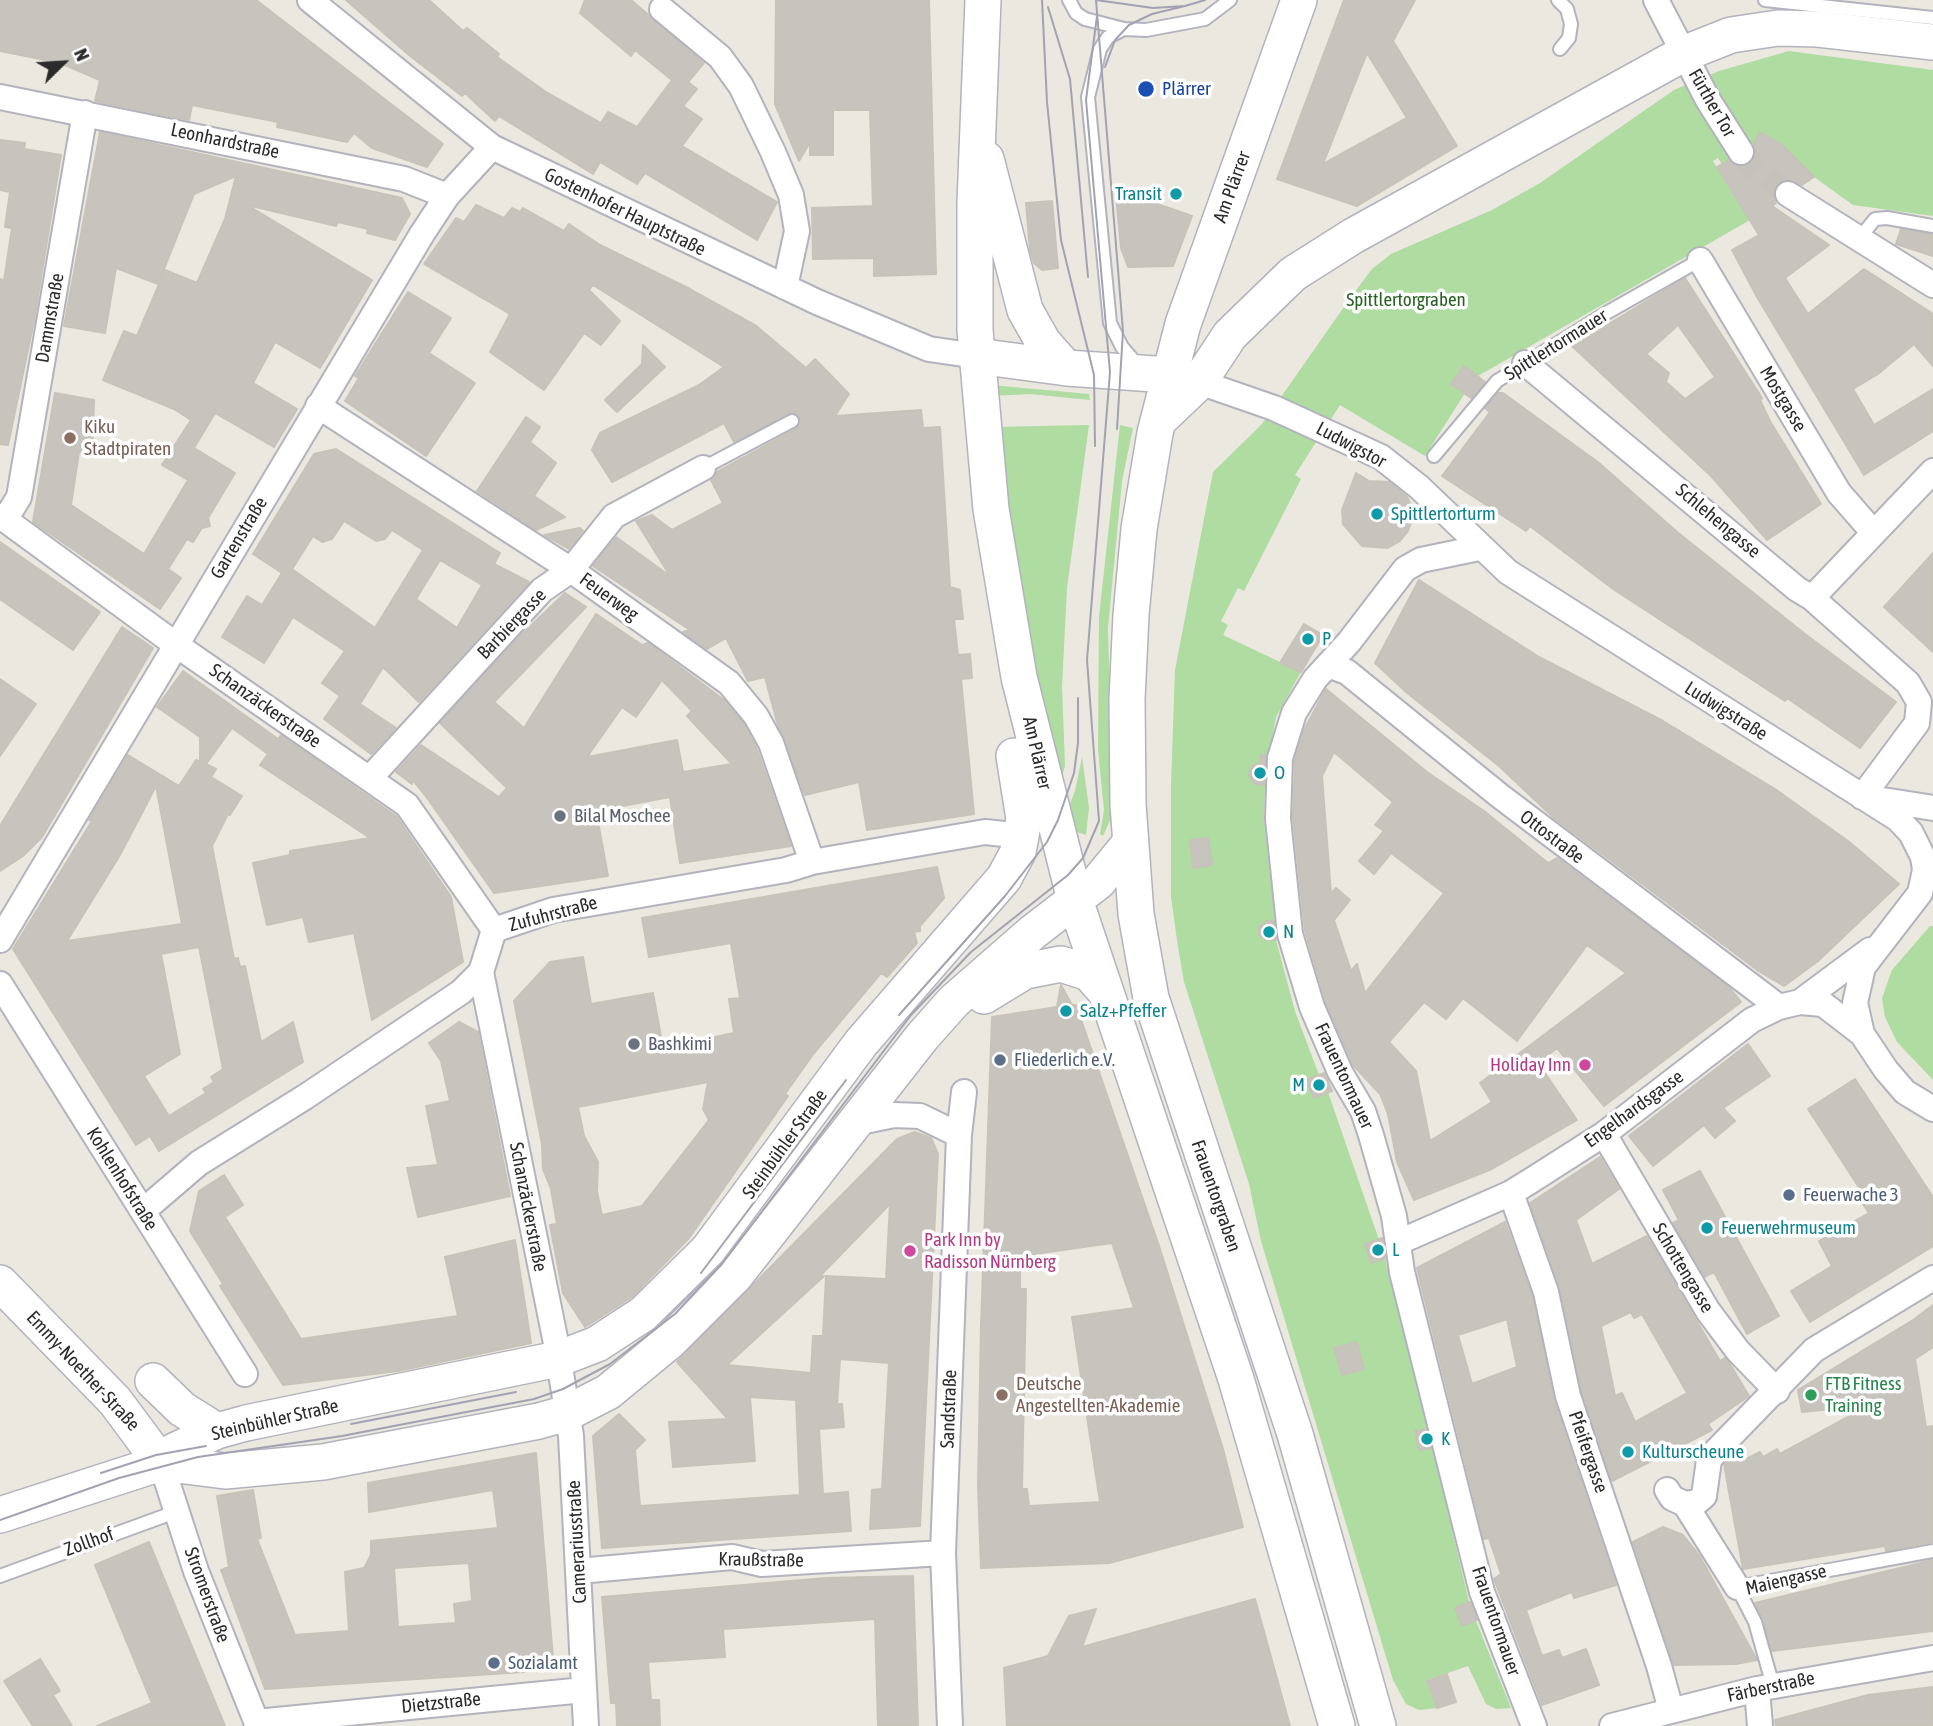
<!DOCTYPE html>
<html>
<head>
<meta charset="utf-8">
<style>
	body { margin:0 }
	#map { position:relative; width:1933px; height:1726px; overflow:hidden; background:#ebe8df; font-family:"Asap Condensed",sans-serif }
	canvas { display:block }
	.north { position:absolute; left:28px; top:28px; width:70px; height:70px; -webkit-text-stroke:5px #fff; paint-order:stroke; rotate:66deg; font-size:19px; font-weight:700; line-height:28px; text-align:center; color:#2b2b2b }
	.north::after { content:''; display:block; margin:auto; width:24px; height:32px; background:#2b2b2b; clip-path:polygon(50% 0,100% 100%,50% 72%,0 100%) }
</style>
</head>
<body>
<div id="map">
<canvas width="1933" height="1726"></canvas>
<div class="north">N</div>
</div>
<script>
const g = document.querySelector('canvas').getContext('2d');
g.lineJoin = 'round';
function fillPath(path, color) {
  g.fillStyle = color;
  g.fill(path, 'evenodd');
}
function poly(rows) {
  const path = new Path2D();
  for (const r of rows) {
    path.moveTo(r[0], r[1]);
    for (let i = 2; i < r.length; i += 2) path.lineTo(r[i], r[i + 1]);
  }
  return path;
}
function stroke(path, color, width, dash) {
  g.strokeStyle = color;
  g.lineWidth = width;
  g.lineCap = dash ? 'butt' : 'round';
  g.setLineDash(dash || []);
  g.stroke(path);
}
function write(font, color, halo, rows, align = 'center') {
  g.font = font + ' "Asap Condensed",sans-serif';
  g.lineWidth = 7;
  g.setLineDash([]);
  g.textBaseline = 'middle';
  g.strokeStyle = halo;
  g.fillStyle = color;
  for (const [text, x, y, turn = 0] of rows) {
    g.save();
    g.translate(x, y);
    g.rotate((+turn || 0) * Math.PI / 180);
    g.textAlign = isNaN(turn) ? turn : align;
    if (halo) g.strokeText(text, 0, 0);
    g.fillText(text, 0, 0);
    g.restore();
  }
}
fillPath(poly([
	[1789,51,1933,70,1933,216,1853,205,1814,177,1782,145,1760,132,1755,143,1722,164,1718,158,1713,161,1750,220,1478,376,1465,367,1465,393,1425,456,1340,405,1295,475,1301,479,1244,591,1238,588,1221,621,1228,625,1223,635,1301,672,1276,717,1267,766,1260,765,1249,771,1253,783,1265,785,1264,820,1275,921,1264,923,1259,934,1265,940,1276,940,1295,1011,1319,1075,1307,1080,1328,1092,1379,1240,1372,1262,1385,1258,1387,1267,1430,1428,1416,1431,1419,1450,1433,1448,1469,1602,1455,1608,1462,1626,1476,1621,1511,1708,1496,1709,1486,1704,1468,1666,1427,1680,1437,1708,1419,1710,1406,1704,1393,1680,1261,1241,1249,1184,1184,982,1178,947,1171,897,1171,785,1175,670,1213,472,1262,424,1351,297,1372,269,1391,254,1492,210,1540,183,1674,90,1719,71],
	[991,385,1089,394,1090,400,1030,394,991,396],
	[1089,425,1067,588,1062,686,1065,766,1057,794,1037,717,993,427],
	[1120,425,1133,428,1122,481,1108,628,1113,814,1103,836,1100,834,1104,810,1098,749,1099,617],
	[1082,757,1089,808,1086,835,1068,829,1064,819,1075,791],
	[1930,926,1933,926,1933,1080,1897,1042,1885,1017,1882,998,1892,970]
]), '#aedca1');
const building = poly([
	[0,0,256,0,443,144,427,167,372,148,354,133,347,142,277,127,278,122,192,105,189,120,95,101,100,80,60,63,0,51,0,0],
	[346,0,429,0,463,31,467,28,499,54,497,57,546,92,601,123,608,112,637,127,672,80,635,50,631,56,580,13,585,0,631,0,704,63,688,82,697,89,683,106,702,119,682,146,777,202,757,240,645,173,637,184,600,162,593,174,499,116,495,121,465,93,462,96,409,55,346,0],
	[776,0,929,0,936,274,874,276,874,258,813,259,812,208,873,206,870,110,833,110,833,155,810,155,810,142,799,161,775,104,776,0],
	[1344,0,1415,0,1393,41,1457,146,1357,206,1277,179,1344,0],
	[1367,53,1407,118,1323,164,1338,126,1367,53],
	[100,132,402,198,410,214,395,240,367,233,368,229,338,222,336,226,247,205,372,280,320,368,275,342,253,383,297,409,274,447,215,413,194,448,235,473,208,518,210,526,202,528,193,542,187,539,168,569,181,578,160,609,33,522,55,393,94,400,92,453,79,452,71,505,144,554,188,480,162,465,191,420,174,409,103,380,124,331,137,336,165,270,197,283,225,219,236,176,194,194,158,284,116,268,105,333,64,326,100,132],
	[1760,132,1782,145,1814,177,1802,185,1789,179,1780,181,1775,187,1773,194,1776,203,1772,206,1829,245,1785,278,1808,314,1864,269,1933,314,1933,366,1914,344,1878,374,1853,389,1874,425,1933,389,1933,431,1864,475,1757,297,1732,250,1759,235,1717,167,1729,160,1741,167,1749,164,1754,158,1754,144,1760,132],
	[0,140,25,143,24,149,61,155,34,321,8,445,0,444,0,279,4,281,12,228,5,227,10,192,0,190,0,140],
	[1140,193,1140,198,1192,216,1173,266,1128,267,1121,248,1116,196,1140,193],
	[1052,201,1058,268,1042,270,1034,263,1030,250,1026,203,1052,201],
	[476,205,504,218,512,208,520,212,523,208,564,231,569,224,600,245,690,289,755,325,806,368,815,359,849,394,835,416,921,410,923,428,940,427,950,587,960,590,963,619,954,619,958,655,970,654,972,678,961,679,974,814,867,830,859,782,805,795,777,722,765,677,748,681,726,638,707,649,683,632,690,630,593,566,616,537,670,576,636,521,652,515,672,530,723,503,711,480,717,472,796,429,800,418,796,413,789,413,734,442,724,423,612,482,592,450,600,433,699,385,724,367,593,285,589,290,620,321,601,345,584,333,544,390,490,352,510,314,424,264,456,218,464,222,476,205],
	[1901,229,1933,235,1933,256,1896,244,1901,229],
	[1685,278,1762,398,1760,400,1771,423,1821,504,1767,540,1712,477,1572,346,1685,278],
	[1678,325,1715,377,1685,399,1666,382,1669,373,1646,354,1678,325],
	[408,292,451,318,429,353,475,383,426,456,345,401,359,378,355,376,408,292],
	[643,345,665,367,617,412,605,400,642,364,643,345],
	[1464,366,1485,382,1471,398,1451,384,1464,366],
	[1498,393,1503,393,1599,463,1677,532,1805,634,1896,702,1860,748,1787,698,1785,701,1613,589,1530,526,1526,531,1442,476,1490,412,1485,408,1498,393],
	[526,417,540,427,530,442,556,463,534,496,565,517,536,530,477,491,526,417],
	[336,449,500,553,494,564,529,582,419,702,383,667,360,704,396,728,371,754,324,719,340,696,322,683,345,651,293,617,264,663,222,637,247,596,262,605,282,573,253,554,314,454,336,449],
	[344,521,376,541,385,539,392,530,423,550,375,628,292,569,313,536,322,542,332,539,344,521],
	[440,560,482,585,457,628,416,599,440,560],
	[1356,473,1369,481,1389,482,1407,497,1411,505,1412,519,1408,531,1400,541,1387,548,1362,546,1343,524,1342,510,1356,473],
	[580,528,583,531,569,549,544,535,580,528],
	[0,542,100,612,73,650,0,599,0,542],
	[1933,553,1933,652,1884,607,1933,553],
	[1419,580,1539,657,1663,721,1775,789,1848,841,1899,884,1818,961,1784,986,1760,972,1554,818,1499,766,1406,692,1375,663,1419,580],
	[565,593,586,607,494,702,524,728,596,614,642,645,648,643,724,700,744,724,757,749,791,846,680,863,670,797,596,811,608,876,494,893,425,795,412,779,412,784,396,772,421,745,499,797,507,788,440,723,520,636,565,593],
	[662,680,692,711,687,716,732,764,683,772,677,740,587,757,622,707,636,717,662,680],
	[1304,624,1323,635,1301,672,1280,663,1304,624],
	[122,627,153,648,42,837,23,856,0,871,0,826,122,627],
	[183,671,278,739,281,735,397,817,451,897,463,962,372,1020,354,933,309,942,303,917,267,925,253,863,290,855,290,851,370,838,260,765,268,754,232,728,206,764,216,769,211,777,242,796,230,815,228,814,212,846,234,959,238,958,240,967,245,966,261,1042,293,1022,303,1062,159,1151,150,1136,136,1145,13,949,92,821,89,820,128,755,179,786,196,760,200,762,200,737,157,707,183,671],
	[156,786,182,924,67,941,120,855,156,786],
	[199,947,223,1069,211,1077,214,1082,203,1089,206,1093,169,1116,144,1076,180,1054,161,954,199,947],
	[0,679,36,704,0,756,0,679],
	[1326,689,1427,772,1484,811,1548,863,1557,858,1730,988,1741,1002,1604,1106,1557,1048,1538,1063,1577,1120,1492,1169,1414,1200,1397,1162,1388,1114,1380,1094,1353,1065,1326,1002,1305,931,1293,818,1295,760,1304,730,1326,689],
	[1334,752,1393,802,1375,825,1384,831,1359,861,1374,874,1391,853,1444,893,1365,993,1357,964,1351,971,1334,920,1350,900,1336,888,1331,894,1322,776,1334,752],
	[1587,945,1626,973,1480,1083,1492,1102,1430,1141,1416,1071,1389,1042,1424,1002,1446,1019,1463,998,1517,1041,1587,945],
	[1261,755,1266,755,1264,785,1253,783,1249,775,1251,767,1260,762,1261,755],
	[1208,838,1212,865,1193,868,1190,840,1208,838],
	[937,867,944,898,920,926,920,931,914,932,917,943,887,977,881,973,814,1053,785,1094,788,1096,689,1238,632,1297,585,1327,563,1293,550,1225,557,1224,551,1189,543,1169,542,1144,514,1001,550,962,583,957,591,1004,653,993,663,1048,734,1033,729,999,740,998,731,943,649,957,642,918,937,867],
	[708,1082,703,1109,709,1120,642,1206,602,1215,597,1192,598,1162,584,1136,578,1107,708,1082],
	[1267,921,1274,921,1276,940,1265,940,1259,934,1259,927,1267,921],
	[1061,985,1072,1005,1076,1005,1159,1246,1223,1449,1243,1527,1109,1563,981,1568,978,1486,981,1326,992,1017,1057,1007,1061,985],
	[1112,1243,1134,1308,1072,1317,1100,1502,1029,1506,1027,1489,1022,1489,1026,1289,1020,1289,1020,1256,1112,1243],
	[459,1022,478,1032,510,1196,418,1217,407,1168,438,1165,426,1106,450,1101,441,1061,429,1043,459,1022],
	[1748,1044,1770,1076,1723,1108,1735,1121,1715,1138,1704,1125,1653,1166,1629,1136,1748,1044],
	[1324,1073,1332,1091,1314,1098,1306,1080,1324,1073],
	[1855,1079,1933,1197,1933,1246,1810,1322,1791,1291,1832,1266,1819,1241,1869,1213,1859,1198,1864,1195,1808,1109,1855,1079],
	[915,1132,931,1138,938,1154,920,1526,870,1529,872,1490,882,1489,889,1363,840,1359,837,1404,842,1404,844,1427,819,1429,823,1494,848,1492,851,1531,602,1548,593,1436,619,1414,645,1440,635,1450,640,1506,800,1495,796,1400,750,1397,755,1461,673,1467,669,1422,728,1419,677,1362,897,1139,915,1132],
	[890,1204,886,1279,826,1276,823,1336,813,1336,811,1373,727,1365,824,1276,820,1276,890,1204],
	[1600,1157,1619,1189,1576,1220,1592,1264,1647,1236,1720,1361,1725,1358,1730,1364,1749,1396,1708,1424,1712,1430,1612,1481,1582,1392,1560,1287,1530,1203,1600,1157],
	[1631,1312,1634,1318,1642,1314,1687,1393,1635,1422,1622,1393,1615,1396,1601,1326,1631,1312],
	[1700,1171,1779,1316,1747,1334,1714,1272,1705,1277,1673,1223,1679,1220,1663,1190,1700,1171],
	[224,1175,243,1205,225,1217,301,1339,458,1316,445,1257,515,1240,531,1343,398,1371,283,1385,220,1286,223,1284,190,1231,199,1191,224,1175],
	[1505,1222,1532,1296,1554,1401,1616,1585,1574,1598,1572,1592,1526,1610,1542,1656,1559,1650,1562,1658,1586,1649,1599,1685,1542,1705,1494,1579,1501,1574,1489,1538,1484,1539,1417,1268,1505,1222],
	[1507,1319,1517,1367,1472,1384,1458,1335,1507,1319],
	[1382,1238,1385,1258,1371,1263,1365,1244,1382,1238],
	[1933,1305,1933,1347,1915,1359,1926,1427,1933,1426,1933,1542,1886,1551,1885,1546,1743,1569,1724,1464,1729,1459,1744,1455,1746,1459,1760,1452,1763,1457,1777,1449,1780,1454,1870,1405,1802,1412,1798,1390,1913,1320,1933,1305],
	[1357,1342,1364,1369,1342,1375,1334,1348,1357,1342],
	[1426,1429,1431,1448,1419,1450,1415,1431,1426,1429],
	[536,1453,554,1670,265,1689,221,1570,229,1567,217,1496,253,1490,261,1538,257,1539,295,1635,349,1631,345,1572,364,1568,371,1555,371,1541,498,1528,493,1490,369,1512,368,1483,536,1453],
	[469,1563,472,1601,454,1604,456,1623,398,1627,394,1568,469,1563],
	[1663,1527,1683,1535,1699,1555,1757,1660,1736,1664,1674,1665,1633,1542,1663,1527],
	[149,1542,180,1618,225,1726,97,1726,152,1703,95,1565,149,1542],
	[1933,1560,1933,1631,1772,1651,1755,1603,1933,1560],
	[913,1576,918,1726,878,1726,875,1619,723,1629,725,1657,648,1662,651,1700,659,1700,660,1726,617,1726,616,1703,611,1703,602,1597,826,1578,913,1576],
	[1255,1599,1290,1726,1007,1726,1004,1668,1048,1656,1069,1616,1096,1609,1082,1647,1255,1599],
	[1470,1602,1477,1620,1462,1626,1455,1608,1470,1602],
	[40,1659,60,1691,53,1695,72,1726,33,1726,4,1681,40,1659],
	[1447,1674,1456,1702,1437,1708,1427,1681,1447,1674],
	[1933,1687,1933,1726,1776,1726,1775,1720,1868,1695,1933,1687]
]);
fillPath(building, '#c7c4be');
stroke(building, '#c7c3b9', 2);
stroke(poly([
	[1741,152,1753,167,1788,194]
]), '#c5c2bb', 24, [24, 12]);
const lane = poly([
	[1069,0,1076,13,1085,19,1124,29,1146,30,1205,19,1230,0],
	[1558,0,1567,9,1571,24,1569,38,1560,49],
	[1765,0,1933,18],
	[1124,29,1108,37,1100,49,1088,97,1110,323,1122,347,1140,368],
	[1858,240,1875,219,1887,218,1933,226],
	[1434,456,1497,381,1608,312,1700,260],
	[703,468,792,421],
	[0,1576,178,1511],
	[1773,1686,1755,1622,1737,1587,1933,1551]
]);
const street = poly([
	[310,0,492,147,817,302,929,349,977,356],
	[1656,0,1708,100,1741,152],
	[662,9,720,57,741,86,773,152,791,195,797,231,785,287],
	[0,97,404,179,447,196],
	[1788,194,1933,285],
	[1700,260,1839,493,1873,532],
	[1525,363,1797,589,1812,598,1908,683,1919,702,1917,723,1862,797],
	[1199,382,1274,408,1381,457,1419,487,1508,572,1898,819,1911,833,1923,857,1925,870,1920,893,1863,967,1855,1003,1862,1034,1886,1070,1905,1092,1933,1109],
	[318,406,571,570,729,683,756,716,771,743,812,862],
	[0,516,175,644,407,805,494,930],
	[5,520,19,497,85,113],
	[1479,548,1421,560,1405,569,1349,642,1315,679,1294,713,1280,758,1278,819,1290,934,1312,1007,1340,1072,1363,1111,1371,1135,1394,1216,1402,1272,1482,1592,1534,1726],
	[1812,598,1933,471],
	[1328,665,1347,672,1500,796,1779,1007],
	[370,778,542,590,571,570,614,516,703,468],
	[1870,798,1933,808],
	[494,930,553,910,786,870,812,862,985,832,1023,836],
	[0,940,422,234,447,196,492,147],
	[481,972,557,1348,571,1436,586,1726],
	[0,984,245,1374],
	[1800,1002,1870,950],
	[855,1123,894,1115,920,1116,959,1135],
	[1604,1134,1708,1311,1738,1351,1777,1391],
	[1511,1193,1546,1292,1568,1396,1659,1666,1671,1710],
	[143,1211,199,1163,305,1097,461,992,481,972,494,930],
	[1399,1242,1511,1193,1532,1180,1604,1134,1752,1020,1779,1007,1800,1002,1823,1004,1862,1034],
	[161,1463,196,1571,258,1726],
	[1667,1490,1672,1498,1685,1504,1737,1587],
	[1685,1504,1697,1502,1704,1496,1709,1460,1715,1452,1814,1350,1933,1278],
	[579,1571,732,1557,762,1564,943,1553],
	[1757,1689,1760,1726],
	[256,1722,584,1690],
	[950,1726,943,1553,959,1135,964,1092],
	[1612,1726,1757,1689,1933,1658]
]);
const secondary = poly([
	[983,0,975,203,975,330,991,509,1019,677,1075,900,1236,1379,1337,1726],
	[1299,0,1183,324,1155,433,1139,529,1131,615,1127,699,1128,804,1136,914,1151,998,1295,1434,1378,1726],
	[986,159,1025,310,1043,342,1066,368],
	[977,356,1067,368,1169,375,1192,380],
	[1158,421,1199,382,1230,335,1293,274,1353,236,1683,54,1731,35,1778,28,1818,29,1933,42],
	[984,996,1025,971,1061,964,1089,973,1104,990],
	[0,1283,115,1401,161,1463],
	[153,1381,182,1409,217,1431],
	[161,1463,174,1451,217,1431,246,1423,558,1359,597,1344,643,1314,708,1250,861,1043,1004,878,1018,852,1024,819,1014,756],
	[0,1515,161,1463,225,1471,323,1462,539,1421,567,1413,608,1392,670,1341,735,1276,922,1037,954,1001,1033,932,1098,882,1130,843]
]);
stroke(lane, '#b2b3bd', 16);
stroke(street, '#b2b3bd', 28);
stroke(secondary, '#b2b3bd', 38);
stroke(lane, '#fff', 12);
stroke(street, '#fff', 24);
stroke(secondary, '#fff', 35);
stroke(poly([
	[1042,0,1047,102,1061,240,1094,375,1095,446],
	[1096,0,1123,331,1117,429],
	[1096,0,1153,8,1185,6,1205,0],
	[1048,7,1070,79,1088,277],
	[1105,67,1115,40,1129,25,1152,14,1185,6],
	[899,1015,1005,896,1047,842,1058,820,1074,773,1078,743,1078,698],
	[701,1273,846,1080],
	[351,1424,516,1392],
	[101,1473,156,1455,206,1446],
	[0,1520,119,1478,198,1457,342,1436,534,1399,563,1389,610,1364,675,1314,722,1264,911,1015,971,952,1068,875,1083,858,1099,821,1087,660,1110,372,1086,100,1097,16]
]), '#a2a2b3', 2);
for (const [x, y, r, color] of [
	[1146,89,9,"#1a4fb4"],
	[1176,194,7,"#0f9aa8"],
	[70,438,7,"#8d6e63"],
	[1377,514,7,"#0f9aa8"],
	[1308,639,7,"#0f9aa8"],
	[1260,773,7,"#0f9aa8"],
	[560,816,7,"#6b7280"],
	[1269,932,7,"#0f9aa8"],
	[1066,1011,7,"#0f9aa8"],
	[634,1044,7,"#6b7280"],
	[1000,1060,7,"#5c6f8a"],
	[1585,1065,7,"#d1479c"],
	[1319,1085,7,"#0f9aa8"],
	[1789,1195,7,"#5c6f8a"],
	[1707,1228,7,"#0f9aa8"],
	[1378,1250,7,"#0f9aa8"],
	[910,1251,7,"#d1479c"],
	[1002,1395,7,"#8d6e63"],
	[1811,1395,7,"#2e9e5b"],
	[1427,1439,7,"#0f9aa8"],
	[1628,1452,7,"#0f9aa8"],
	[494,1663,7,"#5c6f8a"]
]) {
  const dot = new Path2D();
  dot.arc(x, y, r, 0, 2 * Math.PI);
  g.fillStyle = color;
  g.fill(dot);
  stroke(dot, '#fff', 2.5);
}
write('19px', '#164399', '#fff', [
	["Plärrer",1162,89]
], 'left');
write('19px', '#2b2b2b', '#fff', [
	["Fürther Tor",1712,103,60],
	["Leonhardstraße",225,141,12],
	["Am Plärrer",1232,187,-70],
	["Gostenhofer Hauptstraße",625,212,26],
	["Dammstraße",50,318,-80],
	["Spittlertormauer",1556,345,-32],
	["Mostgasse",1783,399,59],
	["Ludwigstor",1351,445,28],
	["Schlehengasse",1718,521,40],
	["Gartenstraße",239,538,-59],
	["Feuerweg",609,597,36],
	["Barbiergasse",512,624,-46],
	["Schanzäckerstraße",265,706,35],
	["Ludwigstraße",1726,711,32],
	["Am Plärrer",1037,753,77],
	["Ottostraße",1552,837,37],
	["Zufuhrstraße",553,914,-15],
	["Frauentormauer",1344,1076,65],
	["Engelhardsgasse",1634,1109,-36],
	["Steinbühler Straße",785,1144,-54],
	["Kohlenhofstraße",122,1179,58],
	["Frauentorgraben",1216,1196,71],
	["Schanzäckerstraße",528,1207,79],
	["Schottengasse",1683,1268,59],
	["Emmy-Noether-Straße",83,1371,47],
	["Sandstraße",949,1409,-88],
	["Steinbühler Straße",275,1420,-13],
	["Pfeifergasse",1588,1452,71],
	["Zollhof",89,1542,-20],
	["Camerariusstraße",577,1542,-93],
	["Kraußstraße",761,1560,1],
	["Maiengasse",1786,1580,-13],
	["Stromerstraße",207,1595,70],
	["Frauentormauer",1496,1621,71],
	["Färberstraße",1771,1687,-12],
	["Dietzstraße",441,1703,-6]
]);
write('19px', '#0d838f', '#fff', [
	["Transit",1162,194,"right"],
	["Spittlertorturm",1391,514],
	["P",1322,639],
	["O",1274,773],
	["N",1283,932],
	["Salz+Pfeffer",1080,1011],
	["M",1305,1085,"right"],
	["Feuerwehrmuseum",1721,1228],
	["L",1392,1250],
	["K",1441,1439],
	["Kulturscheune",1642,1452]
], 'left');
write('19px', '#276122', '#fff', [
	["Spittlertorgraben",1406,300]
]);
write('19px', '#785e54', '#fff', [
	["Kiku",84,427],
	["Stadtpiraten",84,449],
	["Deutsche",1016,1384],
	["Angestellten-Akademie",1016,1406]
], 'left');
write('19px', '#5b616d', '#fff', [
	["Bilal Moschee",574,816],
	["Bashkimi",648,1044]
], 'left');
write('19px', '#4e5e75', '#fff', [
	["Fliederlich e.V.",1014,1060],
	["Feuerwache 3",1803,1195],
	["Sozialamt",508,1663]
], 'left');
write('19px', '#b23c85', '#fff', [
	["Holiday Inn",1571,1065],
	["Park Inn by",924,1240,"left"],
	["Radisson Nürnberg",924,1262,"left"]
], 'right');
write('19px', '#27864d', '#fff', [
	["FTB Fitness",1825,1384],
	["Training",1825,1406]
], 'left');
</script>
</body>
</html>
